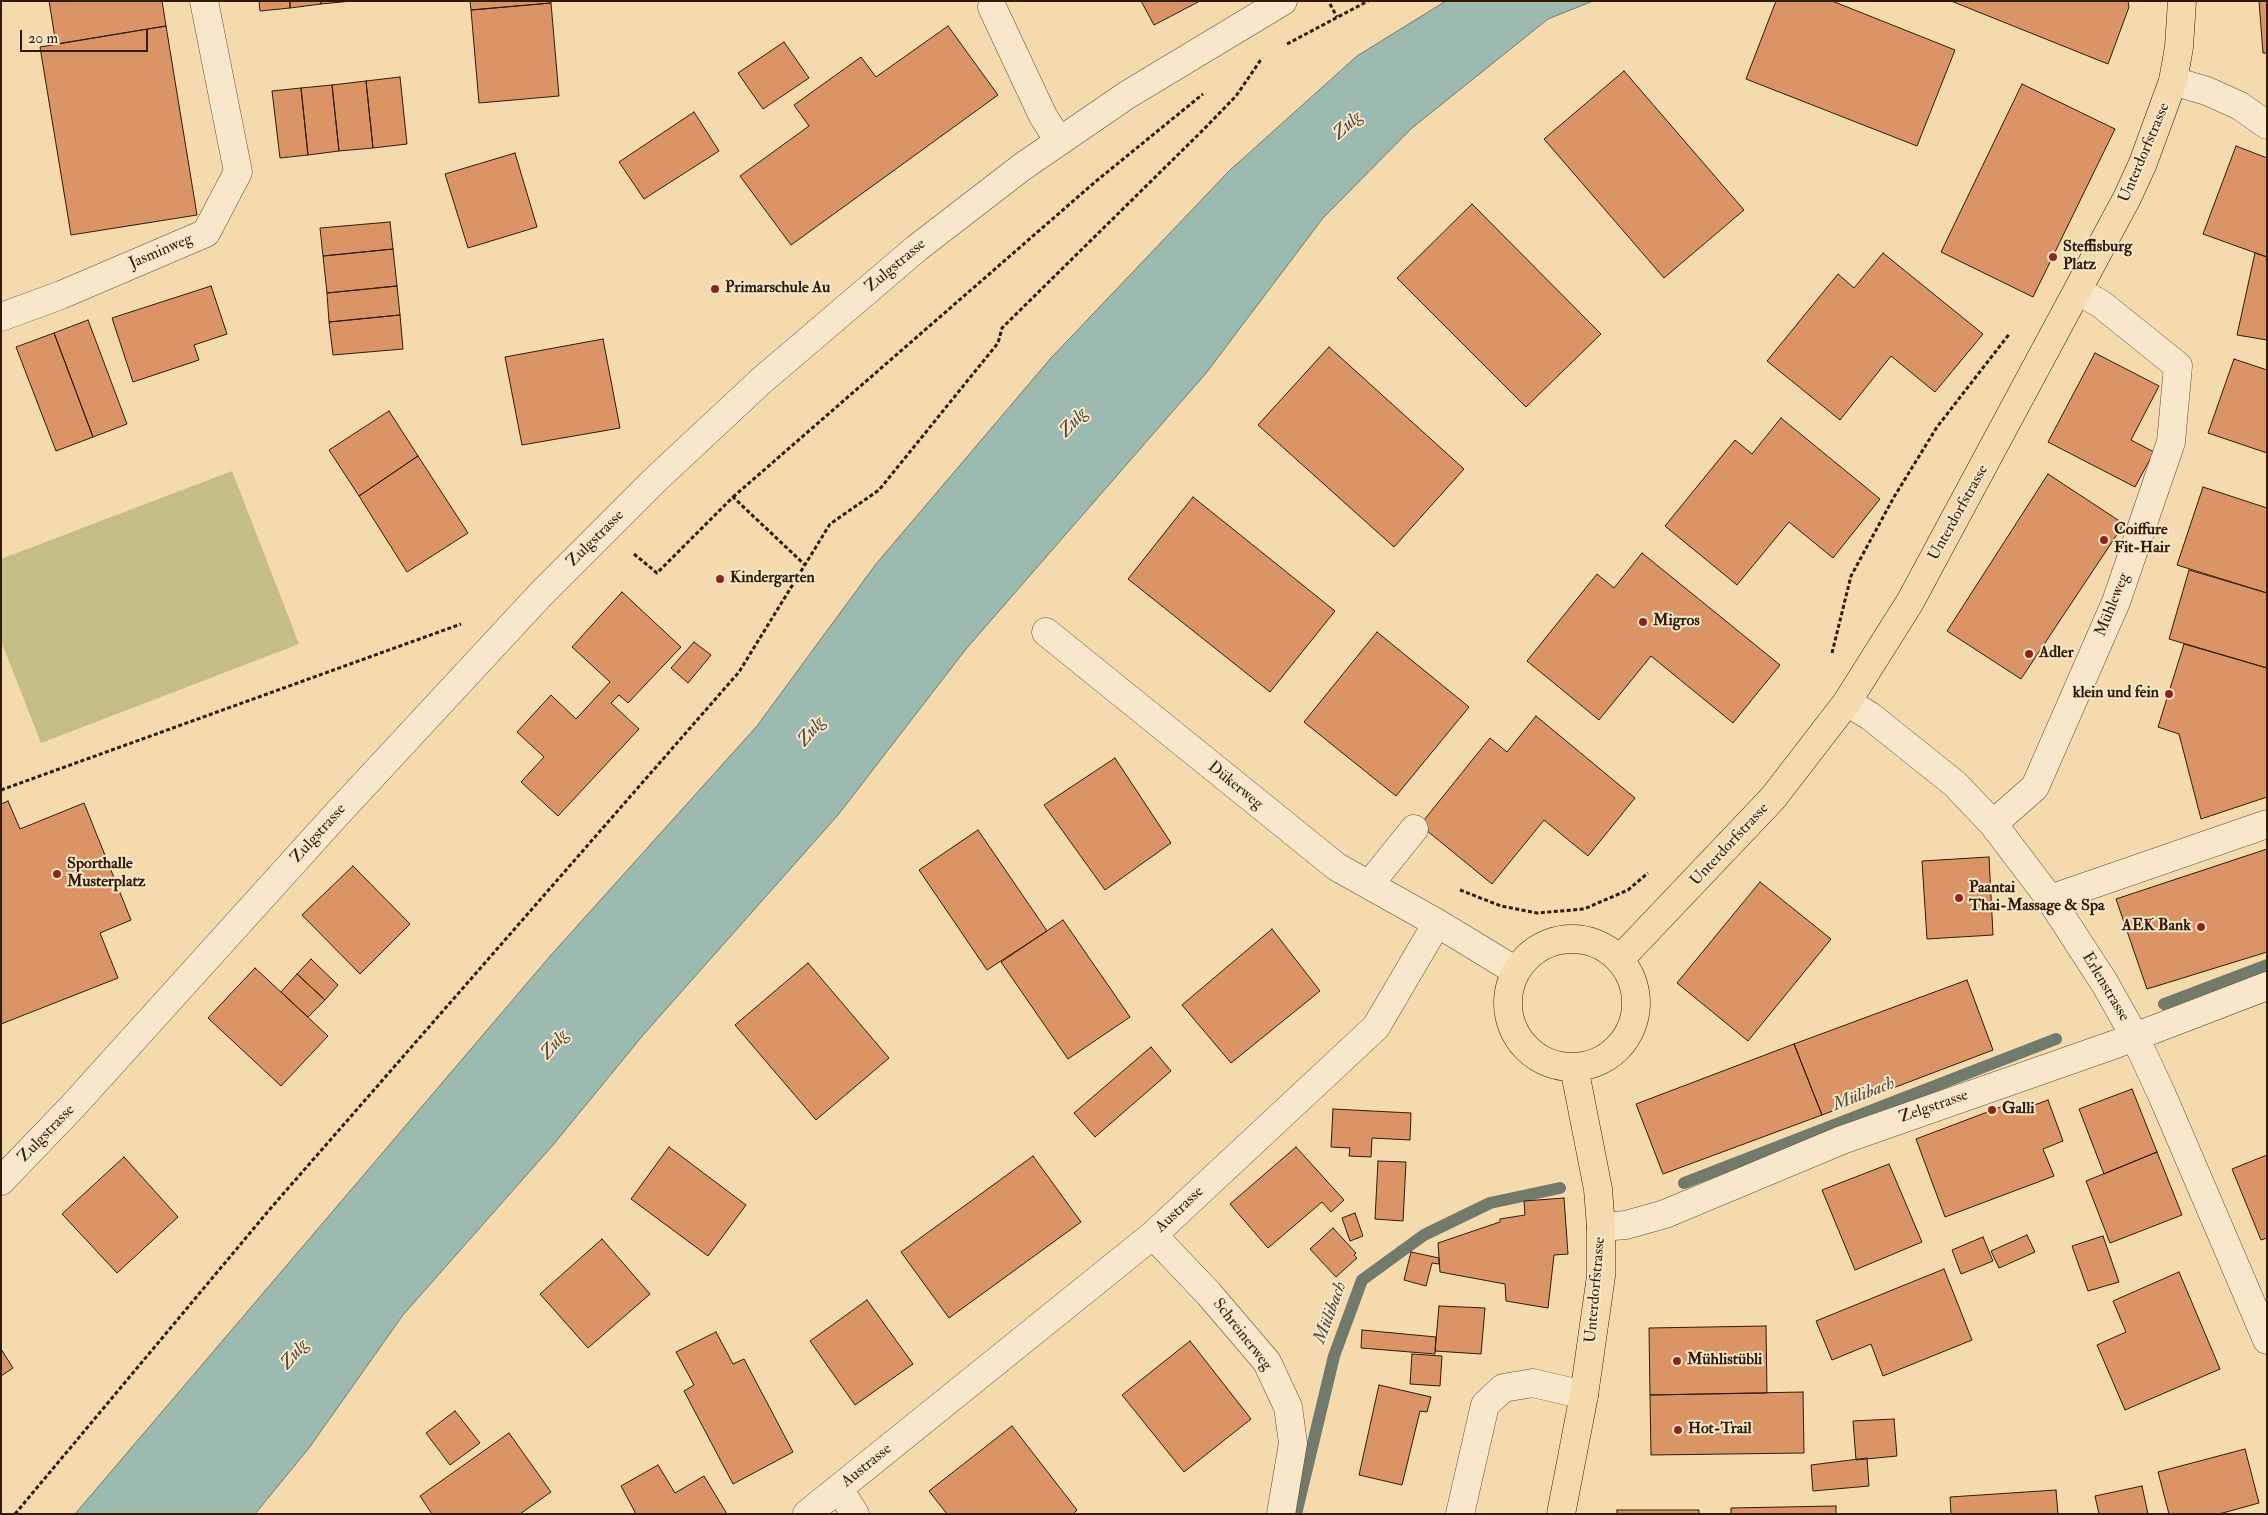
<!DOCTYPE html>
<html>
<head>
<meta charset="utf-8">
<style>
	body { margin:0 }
	#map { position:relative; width:2268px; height:1515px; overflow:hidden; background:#f4daad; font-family:"IM FELL Double Pica",serif }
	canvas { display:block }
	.frame { position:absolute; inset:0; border:2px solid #311b05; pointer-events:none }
	.scale { position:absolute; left:20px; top:30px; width:128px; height:22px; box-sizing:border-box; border:2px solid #311b05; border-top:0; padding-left:6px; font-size:15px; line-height:18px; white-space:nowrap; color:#311b05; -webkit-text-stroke:4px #f8e7ca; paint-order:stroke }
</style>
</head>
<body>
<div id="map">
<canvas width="2268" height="1515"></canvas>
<div class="frame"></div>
<div class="scale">20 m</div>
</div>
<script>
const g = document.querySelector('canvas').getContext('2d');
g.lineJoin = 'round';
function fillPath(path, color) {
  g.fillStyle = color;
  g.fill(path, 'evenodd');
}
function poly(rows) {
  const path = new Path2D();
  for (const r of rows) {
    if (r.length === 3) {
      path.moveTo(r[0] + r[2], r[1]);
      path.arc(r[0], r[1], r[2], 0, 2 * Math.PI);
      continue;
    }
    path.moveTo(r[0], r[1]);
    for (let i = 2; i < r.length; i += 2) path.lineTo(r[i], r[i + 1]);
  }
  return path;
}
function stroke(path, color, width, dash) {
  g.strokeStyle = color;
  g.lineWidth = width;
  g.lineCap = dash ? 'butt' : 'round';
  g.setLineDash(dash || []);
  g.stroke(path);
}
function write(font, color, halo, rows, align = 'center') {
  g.font = font + ' "IM FELL Double Pica",serif';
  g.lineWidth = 4;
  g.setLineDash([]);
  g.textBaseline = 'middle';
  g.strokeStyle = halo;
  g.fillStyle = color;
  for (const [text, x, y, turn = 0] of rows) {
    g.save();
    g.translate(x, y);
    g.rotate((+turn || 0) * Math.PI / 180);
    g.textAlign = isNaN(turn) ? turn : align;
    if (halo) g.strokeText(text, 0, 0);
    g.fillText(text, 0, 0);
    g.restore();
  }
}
fillPath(poly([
	[232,471,299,644,41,743,1,641,1,559]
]), '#c4bd84');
const water = poly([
	[1446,1,1593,1,1548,19,1412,128,1323,218,1207,372,966,649,838,815,644,1034,553,1145,403,1315,309,1448,255,1514,75,1514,551,955,757,726,876,564,1051,358,1229,171,1357,56,1446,1]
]);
fillPath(water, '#9dbab1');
stroke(water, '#727a6c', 1);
stroke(poly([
	[2164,1004,2267,965],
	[1684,1183,2056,1039],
	[1296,1514,1334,1356,1362,1280,1424,1235,1490,1203,1560,1188]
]), '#727a6c', 12);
const building = poly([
	[49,1,162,1,166,26,56,44,49,1],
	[259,1,290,1,290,8,260,11,259,1],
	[290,1,321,1,321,4,290,8,290,1],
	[321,1,352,1,321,4,321,1],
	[470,1,550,1,551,3,471,10,470,1],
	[1141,1,1200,1,1154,25,1141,1],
	[1776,1,1832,1,1955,50,1917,146,1746,79,1776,1],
	[1951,1,2128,1,2129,7,2108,64,1951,1],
	[2259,1,2267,1,2267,53,2263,53,2259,1],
	[551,3,559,96,479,103,471,10,551,3],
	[166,26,197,215,71,235,40,47,166,26],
	[948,26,998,95,791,245,740,176,809,126,794,105,861,57,876,77,948,26],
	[784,42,809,78,763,109,738,73,784,42],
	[1624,71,1744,210,1664,278,1544,139,1624,71],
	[400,77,407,144,373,148,366,81,400,77],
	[366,81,373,148,339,151,332,85,366,81],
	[2022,84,2115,129,2033,297,1941,252,2022,84],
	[332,85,339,151,308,155,301,88,332,85],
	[301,88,308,155,280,158,272,91,301,88],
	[694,112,719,151,644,199,619,162,694,112],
	[2236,146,2267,158,2267,257,2203,234,2236,146],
	[515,153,537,227,468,248,445,174,515,153],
	[1472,204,1601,334,1526,407,1397,278,1472,204],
	[390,222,393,249,323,256,320,228,390,222],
	[393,249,397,286,327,293,323,256,393,249],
	[1883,253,1983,334,1935,392,1891,356,1840,420,1767,361,1838,274,1854,288,1883,253],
	[2255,253,2267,257,2267,340,2237,335,2255,253],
	[211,286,227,334,194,345,199,360,133,382,112,318,211,286],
	[397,286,400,315,329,322,327,293,397,286],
	[400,315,403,349,333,355,329,322,400,315],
	[88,320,127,424,93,437,54,333,88,320],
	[54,333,93,437,56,451,16,347,54,333],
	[603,339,620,428,522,445,505,357,603,339],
	[1329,347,1464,469,1394,547,1258,425,1329,347],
	[2095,353,2159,386,2131,440,2154,452,2135,487,2048,442,2095,353],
	[2234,359,2267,370,2267,453,2208,433,2234,359],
	[389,411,418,456,359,496,329,450,389,411],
	[1781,418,1880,499,1833,558,1789,522,1737,585,1665,526,1735,440,1752,454,1781,418],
	[418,456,468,533,407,572,359,496,418,456],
	[2048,474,2124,524,2021,679,1947,631,2048,474],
	[2203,487,2267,508,2267,593,2177,565,2203,487],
	[1193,497,1335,611,1270,692,1128,579,1193,497],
	[1642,553,1780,665,1733,723,1651,656,1599,720,1527,661,1597,574,1614,588,1642,553],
	[2189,570,2267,593,2267,668,2169,639,2189,570],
	[622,592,681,647,628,703,619,695,611,703,639,729,558,816,521,782,544,757,517,732,551,695,576,719,610,682,572,647,622,592],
	[1377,632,1469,707,1396,796,1304,722,1377,632],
	[694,642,711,655,688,683,671,668,694,642],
	[2184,644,2267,668,2267,797,2201,819,2179,734,2158,727,2184,644],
	[1536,716,1635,798,1588,856,1544,820,1492,884,1420,825,1490,738,1507,752,1536,716],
	[1115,758,1171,843,1105,890,1044,805,1115,758],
	[8,801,20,829,84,803,131,920,100,933,118,978,1,1024,1,804,8,801],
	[978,830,1047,931,987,970,919,870,978,830],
	[2267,849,2267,952,2147,989,2116,899,2267,849],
	[1989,857,1993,935,1927,939,1922,861,1989,857],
	[353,866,410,924,360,974,302,915,353,866],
	[1760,882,1831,939,1748,1041,1677,983,1760,882],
	[1063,920,1130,1017,1068,1059,1001,962,1063,920],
	[1272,929,1320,991,1231,1063,1182,1005,1272,929],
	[311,959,338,985,325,1000,297,974,311,959],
	[808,963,889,1058,816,1120,735,1025,808,963],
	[255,968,328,1036,281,1086,208,1018,255,968],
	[297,974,325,1000,308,1017,281,992,297,974],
	[1967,980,1993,1050,1822,1115,1794,1044,1967,980],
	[1794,1044,1822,1115,1663,1174,1636,1104,1794,1044],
	[1151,1047,1171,1071,1095,1137,1074,1113,1151,1047],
	[2132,1089,2157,1152,2104,1174,2079,1109,2132,1089],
	[2048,1100,2063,1141,2043,1149,2054,1176,1945,1217,1916,1139,2014,1102,2018,1111,2048,1100],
	[1333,1109,1411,1113,1410,1140,1372,1138,1371,1157,1349,1156,1350,1148,1331,1147,1333,1109],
	[669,1147,746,1205,708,1256,631,1199,669,1147],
	[1296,1147,1344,1200,1331,1212,1322,1202,1268,1248,1230,1204,1296,1147],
	[2157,1152,2182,1215,2110,1243,2086,1181,2157,1152],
	[2267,1155,2267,1238,2261,1240,2232,1169,2267,1155],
	[1033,1156,1081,1222,949,1318,901,1252,1033,1156],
	[124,1157,178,1217,117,1273,62,1214,124,1157],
	[1378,1161,1406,1162,1403,1221,1375,1219,1378,1161],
	[1889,1164,1922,1242,1855,1270,1822,1190,1889,1164],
	[1564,1198,1568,1254,1554,1255,1548,1308,1506,1301,1505,1284,1440,1272,1438,1243,1500,1222,1500,1219,1525,1215,1524,1201,1564,1198],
	[1355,1213,1363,1236,1350,1241,1342,1218,1355,1213],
	[1333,1228,1356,1253,1354,1255,1357,1258,1336,1277,1310,1249,1333,1228],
	[2027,1235,2035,1252,1999,1268,1991,1251,2027,1235],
	[2103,1236,2119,1282,2088,1291,2072,1246,2103,1236],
	[1983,1237,1993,1261,1961,1274,1952,1250,1983,1237],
	[602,1239,650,1294,588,1348,540,1294,602,1239],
	[1411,1252,1439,1258,1439,1264,1432,1263,1426,1286,1404,1280,1411,1252],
	[1944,1269,1972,1340,1883,1376,1871,1344,1832,1360,1816,1321,1944,1269],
	[2179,1272,2220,1369,2125,1410,2097,1345,2126,1332,2113,1301,2179,1272],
	[867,1300,913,1364,855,1405,810,1341,867,1300],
	[1439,1306,1485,1308,1481,1354,1435,1351,1439,1306],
	[1766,1326,1767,1393,1650,1395,1649,1328,1766,1326],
	[1362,1330,1436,1337,1435,1354,1361,1348,1362,1330],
	[716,1332,733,1364,744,1359,793,1452,733,1484,684,1391,694,1385,676,1352,716,1332],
	[1190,1341,1251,1419,1184,1472,1122,1395,1190,1341],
	[1,1349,13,1368,1,1376,1,1349],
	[1412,1354,1442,1356,1440,1386,1410,1384,1412,1354],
	[1379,1385,1431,1397,1427,1412,1420,1411,1402,1485,1359,1475,1379,1385],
	[1803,1392,1804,1453,1651,1455,1650,1395,1803,1392],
	[455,1411,480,1443,450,1465,426,1433,455,1411],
	[1894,1419,1897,1456,1856,1460,1853,1421,1894,1419],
	[1012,1426,1077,1510,1073,1514,947,1514,929,1491,1012,1426],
	[509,1433,551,1492,520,1514,432,1514,420,1496,509,1433],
	[2245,1449,2259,1503,2219,1514,2169,1514,2158,1472,2245,1449],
	[1867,1458,1869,1486,1813,1491,1811,1465,1867,1458],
	[658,1465,675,1493,704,1476,727,1514,636,1514,621,1486,658,1465],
	[2142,1486,2148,1514,2099,1514,2095,1496,2142,1486],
	[2056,1490,2058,1514,1951,1514,1950,1497,2056,1490],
	[1836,1506,1836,1514,1731,1514,1731,1508,1836,1506],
	[1617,1510,1699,1510,1699,1514,1617,1514,1617,1510]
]);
fillPath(building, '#da9466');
stroke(building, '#311b05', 1);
const minor = poly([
	[992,7,1043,116,1059,141],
	[2173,81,2207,91,2240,106,2267,125],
	[1,317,61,295,206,233,238,172,204,1],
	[1046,632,1337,867,1437,923],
	[1847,702,1870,716,1955,784,1993,824,2050,899,2104,982,2135,1037,2162,1095,2267,1340],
	[1993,824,2035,787,2116,602,2171,442,2178,366,2101,304,2078,291],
	[1369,885,1414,829],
	[2050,899,2267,824],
	[1,1181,73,1106,336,815,541,594,655,480,761,381,917,248,1022,167,1127,95,1283,1],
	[1601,1227,1626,1225,1665,1214,1842,1140,2116,1044,2267,986],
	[1153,1235,1209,1294,1267,1362,1288,1407,1293,1443,1281,1514],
	[839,1489,855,1514],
	[807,1514,1153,1235,1376,1027,1437,923,1516,971],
	[1460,1514,1485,1405,1503,1388,1533,1383,1584,1395]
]);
const major = poly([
	[1572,1003,64],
	[1620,959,1773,798,1847,702,1910,602,2127,198,2143,163,2173,81,2179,47,2182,1],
	[1561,1514,1584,1395,1601,1276,1601,1227,1598,1189,1574,1067]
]);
stroke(minor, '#624b2f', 29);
stroke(major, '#311b05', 29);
stroke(poly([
	[1330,4,1337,17],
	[1287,44,1368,1],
	[733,497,1095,182,1203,94],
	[634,554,657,573,733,497,805,565],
	[1832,653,1851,576,1894,497,1937,427,2010,333],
	[1,790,461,624],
	[1460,890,1501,906,1537,913,1584,909,1628,890,1648,873],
	[15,1514,270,1209,739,672,830,524,879,490,998,343,1002,328,1204,129,1236,96,1262,58]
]), '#311b05', 3, [4, 2.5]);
stroke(minor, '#f8e7ca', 28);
stroke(major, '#f4daad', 28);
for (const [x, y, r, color] of [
	[2053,257,5,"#8f2418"],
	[715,289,5,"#8f2418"],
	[2104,540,5,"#8f2418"],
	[720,579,5,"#8f2418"],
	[1643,622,5,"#8f2418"],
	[2029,654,5,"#8f2418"],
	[2169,694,5,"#8f2418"],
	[57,874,5,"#8f2418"],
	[1959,898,5,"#8f2418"],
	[2201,927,5,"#8f2418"],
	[1992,1110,5,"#8f2418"],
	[1677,1361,5,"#8f2418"],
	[1678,1430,5,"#8f2418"]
]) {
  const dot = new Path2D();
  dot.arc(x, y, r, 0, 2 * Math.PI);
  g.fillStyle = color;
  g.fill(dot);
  stroke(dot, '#f8e7ca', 2);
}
write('16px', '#311b05', '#f8e7ca', [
	["Unterdorfstrasse",2145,153,-67],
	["Jasminweg",161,252,-23],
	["Zulgstrasse",896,266,-40],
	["Unterdorfstrasse",1959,513,-61],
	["Zulgstrasse",596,539,-45],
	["Mühleweg",2113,605,-68],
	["Dükerweg",1235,786,39],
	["Zulgstrasse",319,834,-48],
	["Unterdorfstrasse",1730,845,-47],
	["Erlenstrasse",2105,987,59],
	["Zelgstrasse",1934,1107,-19],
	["Zulgstrasse",47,1134,-46],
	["Austrasse",1180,1210,-43],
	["Unterdorfstrasse",1596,1290,-85],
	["Schreinerweg",1242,1335,52],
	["Austrasse",867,1466,-39]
]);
write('bold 16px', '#311b05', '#f8e7ca', [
	["Steffisburg",2063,248],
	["Platz",2063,266],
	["Primarschule Au",725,289],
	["Coiffure",2114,531],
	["Fit-Hair",2114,549],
	["Kindergarten",730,579],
	["Migros",1653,622],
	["Adler",2039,654],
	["klein und fein",2159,694,"right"],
	["Sporthalle",67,865],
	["Musterplatz",67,883],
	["Paantai",1969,889],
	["Thai-Massage & Spa",1969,907],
	["AEK Bank",2191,927,"right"],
	["Galli",2002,1110],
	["Mühlistübli",1687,1361],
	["Hot-Trail",1688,1430]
], 'left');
write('italic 18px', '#514b39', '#f8e7ca', [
	["Zulg",1348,126,-43],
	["Zulg",1074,423,-48],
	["Zulg",812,732,-51],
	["Zulg",555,1045,-50],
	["Mülibach",1864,1095,-21],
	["Mülibach",1331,1313,-70],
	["Zulg",295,1355,-50]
]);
</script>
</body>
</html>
